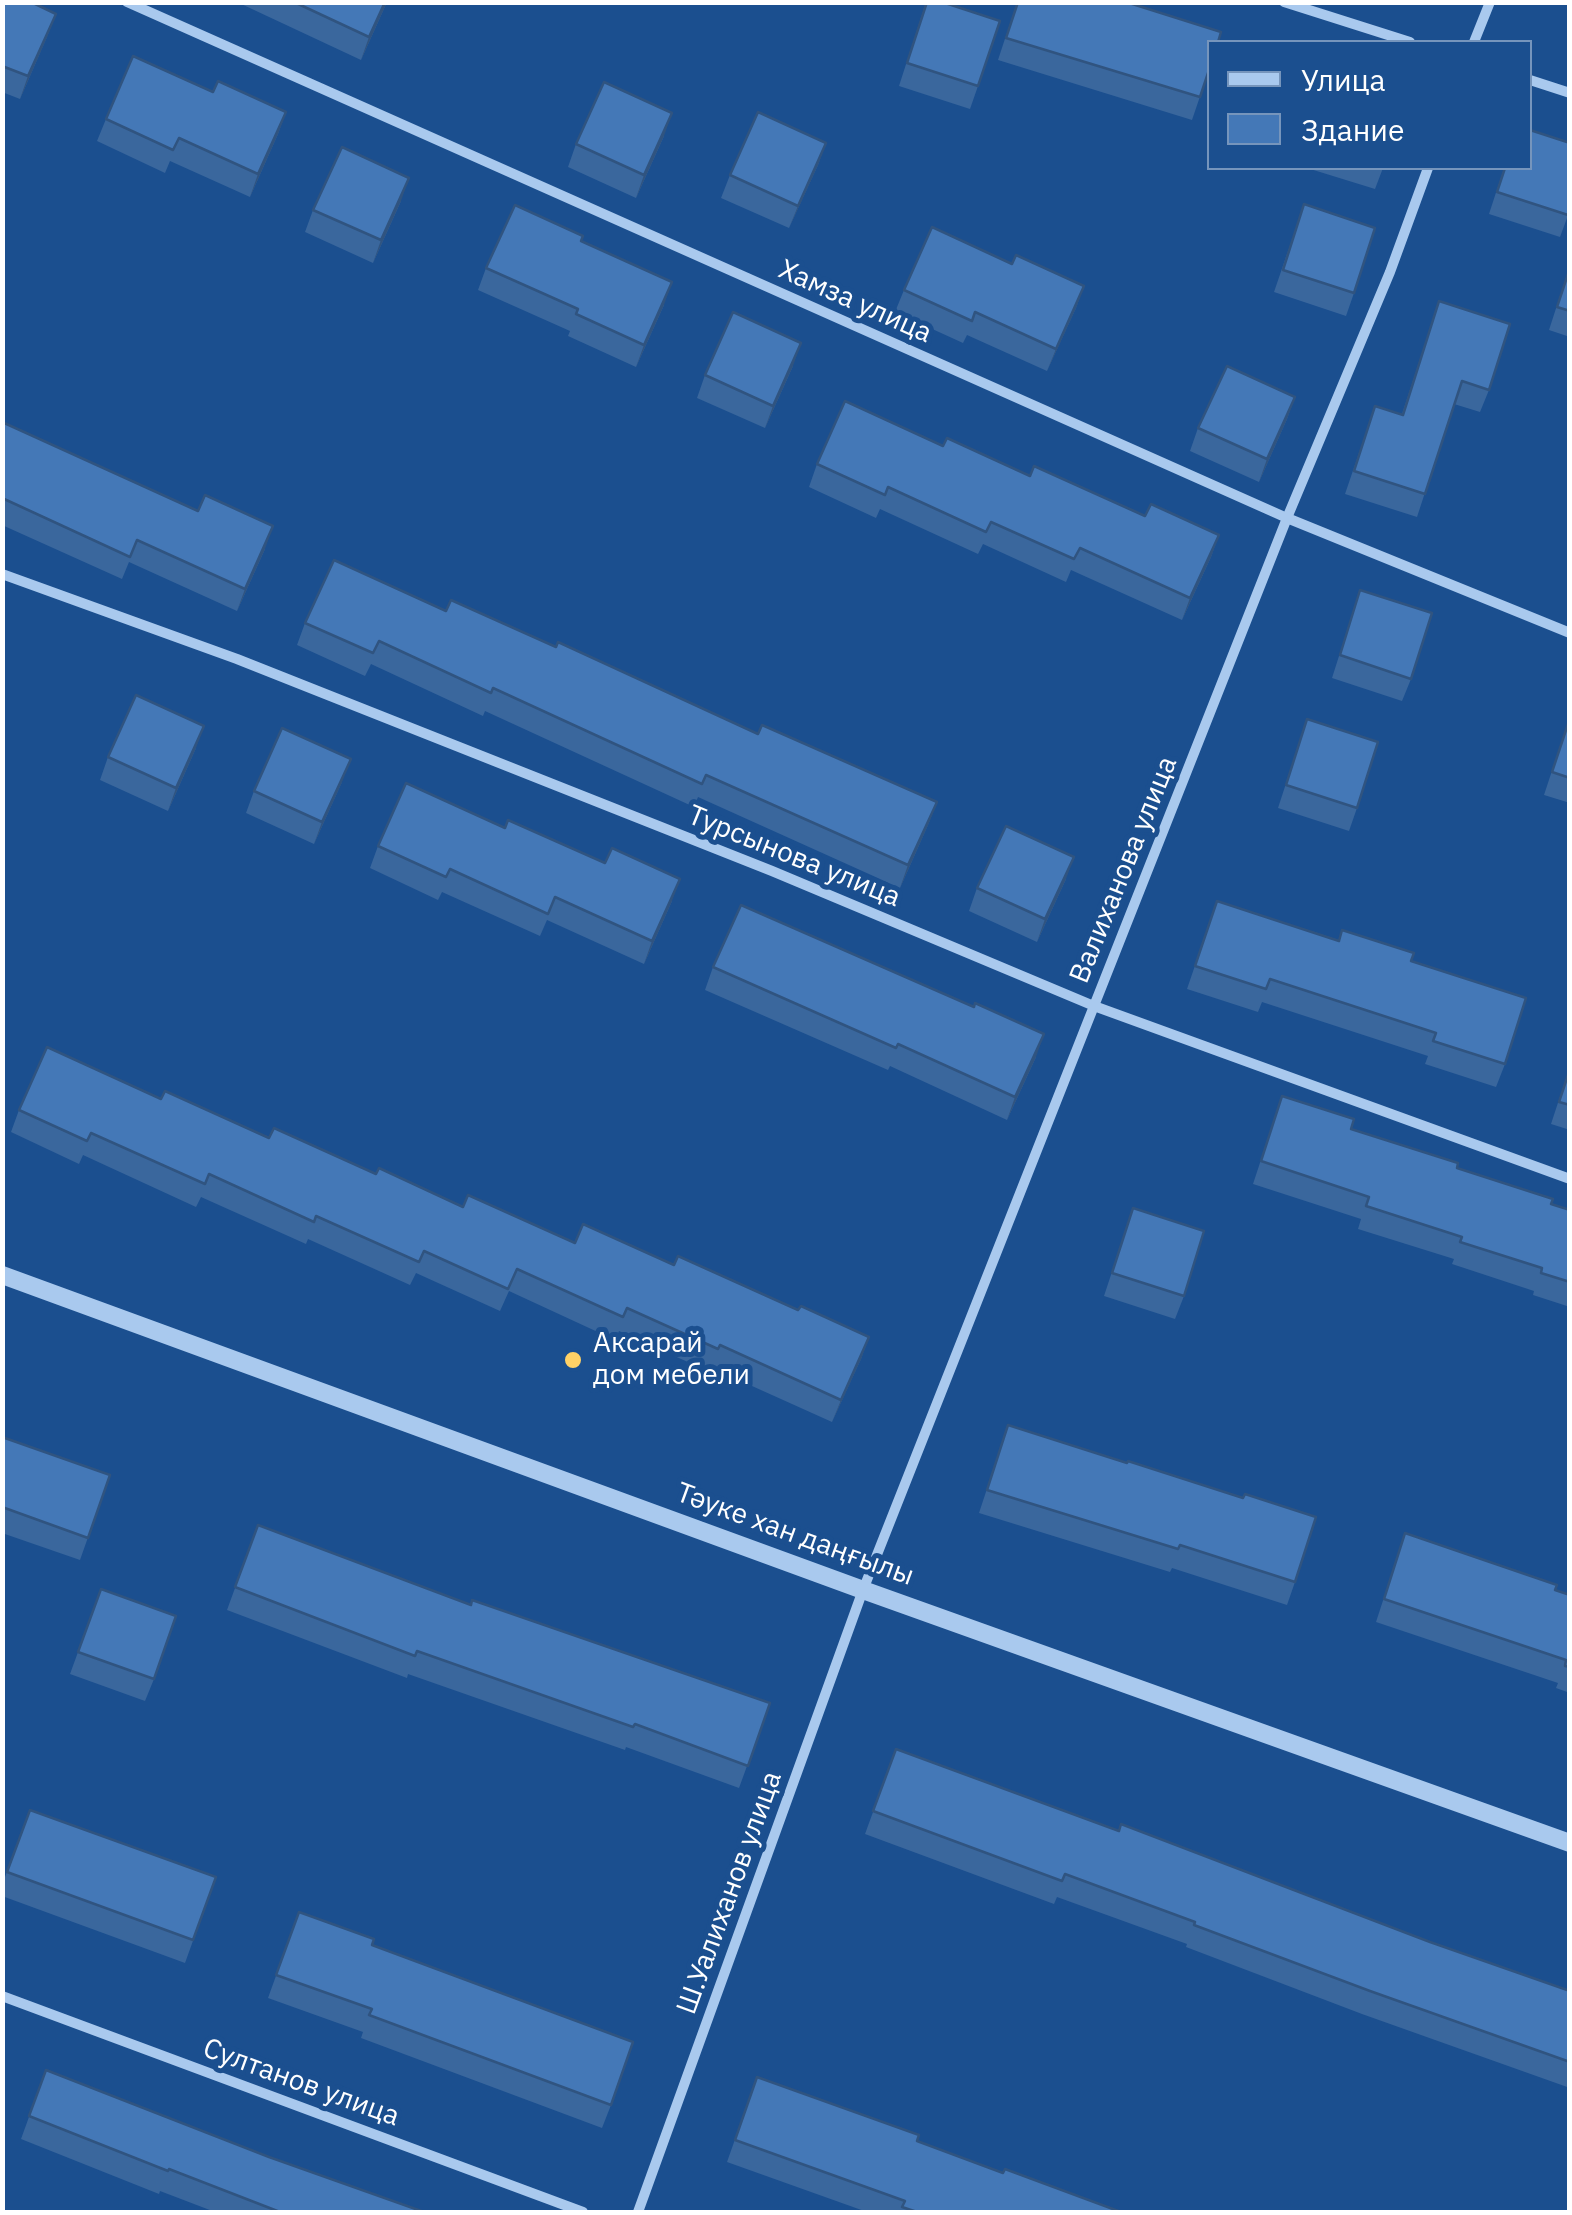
<!DOCTYPE html>
<html>
<head>
<meta charset="utf-8">
<style>
	body { margin:0 }
	#map { position:relative; width:1572px; height:2215px; overflow:hidden; background:#1b4f8f; font-family:"IBM Plex Sans",sans-serif }
	canvas { display:block }
	.frame { position:absolute; inset:0; border:5px solid #fff; pointer-events:none }
	.legend { position:absolute; left:1207px; top:40px; width:325px; height:130px; box-sizing:border-box; background:#1b4f8f; border:2px solid #7695bc; margin:0; padding:12px 18px; list-style:none; font-size:30px; color:#fff }
	.legend li { display:flex; align-items:center; gap:20px; height:50px }
	.legend b { width:50px; border:2px solid #7695bc }
</style>
</head>
<body>
<div id="map">
<canvas width="1572" height="2215"></canvas>
<div class="frame"></div>
<ul class="legend">
<li><b style="height:12px;background:#a9c9ee"></b>Улица</li>
<li><b style="height:28px;background:#4478b7"></b>Здание</li>
</ul>
</div>
<script>
const g = document.querySelector('canvas').getContext('2d');
g.lineJoin = 'round';
function poly(rows) {
  const path = new Path2D();
  for (const r of rows) {
    path.moveTo(r[0], r[1]);
    for (let i = 2; i < r.length; i += 2) path.lineTo(r[i], r[i + 1]);
  }
  return path;
}
function stroke(path, color, width, dash) {
  g.strokeStyle = color;
  g.lineWidth = width;
  g.lineCap = dash ? 'butt' : 'round';
  g.setLineDash(dash || []);
  g.stroke(path);
}
function fillPath(path, color) {
  g.fillStyle = color;
  g.fill(path, 'evenodd');
}
function write(font, color, halo, rows, align = 'center') {
  g.font = font + ' "IBM Plex Sans",sans-serif';
  g.lineWidth = 10;
  g.setLineDash([]);
  g.textBaseline = 'middle';
  g.strokeStyle = halo;
  g.fillStyle = color;
  for (const [text, x, y, turn = 0] of rows) {
    g.save();
    g.translate(x, y);
    g.rotate((+turn || 0) * Math.PI / 180);
    g.textAlign = isNaN(turn) ? turn : align;
    if (halo) g.strokeText(text, 0, 0);
    g.fillText(text, 0, 0);
    g.restore();
  }
}
stroke(poly([
	[127,2,1287,518,1570,633],
	[1284,2,1410,42],
	[1474,42,1490,2],
	[1530,80,1570,93],
	[2,574,237,659,772,871,1094,1006,1570,1179],
	[2,1996,583,2212],
	[638,2212,863,1590,1287,518,1390,272,1428,168]
]), '#a9c9ee', 10);
stroke(poly([
	[2,1275,863,1590,1570,1843]
]), '#a9c9ee', 18);
fillPath(poly([
	[2,2,56,14,47,37,20,99,2,92],
	[237,2,387,2,361,60],
	[926,2,978,86,970,109,899,86],
	[1017,2,1126,2,1210,67,1192,120,998,60],
	[213,92,286,112,278,134,250,197,170,161,165,173,97,141,106,119],
	[664,136,636,198,568,167,576,144],
	[826,143,818,165,789,228,721,198,730,175],
	[1307,168,1383,168,1375,189],
	[1504,168,1530,168,1570,210,1560,237,1489,214],
	[401,201,373,263,305,232,313,210],
	[1304,204,1354,293,1346,316,1274,292],
	[581,241,664,305,636,367,568,336,570,331,478,290,486,268],
	[1012,264,1084,286,1076,308,1047,371,967,335,963,343,895,312,904,290],
	[1570,265,1570,337,1549,330],
	[1439,301,1489,390,1480,412,1454,404,1417,517,1345,494,1375,406,1402,414],
	[793,366,765,428,697,398,705,375],
	[1295,397,1287,419,1259,482,1190,451,1198,428],
	[2,422,265,549,237,611,129,562,122,579,2,525],
	[943,446,1145,516,1219,535,1211,557,1182,620,1071,570,1066,582,983,544,978,554,880,509,876,518,809,487,817,464],
	[1360,590,1411,679,1402,701,1332,678],
	[446,611,556,647,758,734,937,802,928,825,900,888,698,797,694,807,485,711,483,716,371,664,365,676,297,645,305,623],
	[1570,716,1570,803,1544,795],
	[1307,719,1357,808,1349,831,1278,808],
	[196,748,168,811,100,780,108,757],
	[342,782,314,844,246,813,254,791],
	[378,846,672,901,644,964,547,920,540,936,442,892,438,900,370,868],
	[1066,879,1037,942,969,911,977,888],
	[1217,901,1339,940,1411,961,1505,1064,1496,1087,1425,1064,1428,1056,1262,1002,1258,1012,1187,989],
	[713,967,1036,1057,1007,1120,890,1066,888,1070,705,990],
	[1570,1066,1570,1130,1551,1124],
	[1282,1096,1351,1129,1570,1210,1570,1307,1533,1295,1534,1291,1452,1264,1454,1259,1358,1229,1361,1219,1253,1184],
	[161,1099,376,1174,463,1207,575,1243,674,1265,869,1337,861,1359,832,1422,712,1368,710,1372,619,1331,615,1340,509,1291,500,1311,416,1273,410,1285,308,1239,306,1244,201,1197,196,1207,83,1155,79,1164,11,1132,19,1110],
	[1133,1208,1184,1296,1175,1319,1104,1296],
	[1008,1425,1295,1582,1287,1605,1172,1568,1170,1572,979,1513],
	[2,1437,110,1475,80,1560,2,1533],
	[258,1525,471,1605,770,1703,739,1788,626,1747,625,1750,408,1674,407,1678,227,1610],
	[1405,1533,1570,1595,1570,1693,1556,1688,1558,1683,1376,1622],
	[101,1589,154,1679,145,1701,70,1674],
	[896,1749,1119,1831,1570,1991,1570,2088,1362,2014,1186,1947,1187,1944,1057,1897,1054,1904,865,1834],
	[30,1810,216,1877,185,1963,2,1896,2,1885],
	[299,1912,372,1945,611,2105,602,2128,361,2038,363,2032,268,1998],
	[46,2070,269,2157,424,2212,215,2212,160,2191,159,2194,21,2139],
	[757,2077,917,2141,1003,2173,1121,2212,867,2212,727,2162]
]), '#3a679d');
fillPath(poly([
	[385,2,387,2,361,60,369,37],
	[56,14,47,37,20,99,28,76],
	[286,112,278,134,250,197,258,174],
	[672,113,664,136,636,198,644,175],
	[826,143,818,165,789,228,798,206],
	[409,178,401,201,373,263,381,240],
	[672,282,664,305,636,367,644,345],
	[1084,286,1076,308,1047,371,1056,349],
	[801,343,793,366,765,428,773,406],
	[1295,397,1287,419,1259,482,1267,459],
	[273,526,265,549,237,611,245,589],
	[1219,535,1211,557,1182,620,1190,598],
	[204,726,196,748,168,811,176,788],
	[351,759,342,782,314,844,322,822],
	[937,802,928,825,900,888,908,865],
	[1074,857,1066,879,1037,942,1045,919],
	[680,879,672,901,644,964,652,941],
	[1044,1034,1036,1057,1007,1120,1015,1097],
	[869,1337,861,1359,832,1422,841,1400]
]), '#305480');
const building = poly([
	[2,2,31,2,56,14,28,76,2,66,2,2],
	[294,2,385,2,369,37,294,2],
	[927,2,942,2,1000,21,978,86,907,63,927,2],
	[1018,2,1126,2,1221,32,1218,42,1210,42,1210,67,1200,97,1006,38,1018,2],
	[133,56,213,92,218,81,286,112,258,174,179,138,173,150,106,119,133,56],
	[604,82,672,113,644,175,576,144,604,82],
	[758,112,826,143,798,206,730,175,758,112],
	[1530,130,1570,143,1570,210,1568,215,1497,192,1505,168,1530,168,1530,130],
	[342,147,409,178,381,240,313,210,342,147],
	[1304,204,1375,228,1354,293,1283,270,1304,204],
	[515,205,583,236,581,241,672,282,644,345,576,314,578,309,486,268,515,205],
	[932,227,1012,264,1016,255,1084,286,1056,349,975,312,972,321,904,290,932,227],
	[1570,268,1570,311,1557,307,1570,268],
	[1439,301,1510,324,1489,390,1462,381,1425,494,1354,471,1375,406,1403,415,1439,301],
	[733,312,801,343,773,406,705,375,733,312],
	[1227,366,1295,397,1267,459,1198,428,1227,366],
	[845,401,943,446,947,438,1030,476,1034,466,1145,516,1151,504,1219,535,1190,598,1080,548,1074,559,991,522,986,532,888,487,885,495,817,464,845,401],
	[2,422,198,511,205,495,273,526,245,589,137,540,130,557,2,498,2,422],
	[334,560,446,611,451,600,556,647,558,642,758,734,762,725,937,802,908,865,706,775,702,784,493,688,491,693,379,641,373,653,305,623,334,560],
	[1360,590,1432,613,1411,679,1340,655,1360,590],
	[136,695,204,726,176,788,108,757,136,695],
	[1570,718,1570,778,1552,772,1570,718],
	[1307,719,1378,742,1357,808,1286,785,1307,719],
	[282,728,351,759,322,822,254,791,282,728],
	[406,783,505,828,508,820,605,863,612,848,680,879,652,941,555,897,548,914,450,869,446,877,378,846,406,783],
	[1006,826,1074,857,1045,919,977,888,1006,826],
	[1217,901,1339,941,1342,930,1414,953,1411,961,1526,998,1505,1064,1433,1041,1436,1033,1270,979,1266,989,1195,966,1217,901],
	[741,905,974,1007,975,1003,1044,1034,1015,1097,898,1044,896,1048,713,967,741,905],
	[47,1047,161,1099,165,1091,269,1138,274,1128,376,1174,379,1168,463,1207,468,1195,575,1243,583,1224,674,1265,678,1256,798,1310,801,1306,869,1337,841,1400,720,1345,718,1349,627,1308,623,1317,517,1269,508,1289,424,1251,419,1262,316,1216,314,1222,209,1174,205,1184,91,1133,87,1141,19,1110,47,1047],
	[1570,1069,1570,1105,1559,1102,1570,1069],
	[1282,1096,1354,1119,1351,1129,1458,1163,1457,1168,1553,1199,1551,1204,1570,1210,1570,1282,1541,1273,1542,1268,1460,1242,1462,1237,1366,1206,1369,1197,1261,1161,1282,1096],
	[1133,1208,1204,1231,1184,1296,1112,1273,1133,1208],
	[1008,1425,1127,1463,1128,1461,1243,1498,1245,1494,1316,1517,1295,1582,1180,1545,1178,1549,987,1490,1008,1425],
	[2,1437,110,1475,88,1538,2,1507,2,1437],
	[258,1525,471,1605,472,1600,770,1703,748,1766,635,1724,633,1727,417,1651,415,1656,235,1587,258,1525],
	[1405,1533,1557,1585,1555,1590,1570,1595,1570,1667,1565,1666,1566,1660,1384,1599,1405,1533],
	[101,1589,176,1616,154,1679,78,1652,101,1589],
	[896,1749,1119,1831,1121,1824,1430,1942,1570,1991,1570,2062,1370,1991,1194,1925,1195,1922,1065,1874,1062,1881,873,1811,896,1749],
	[30,1810,216,1877,193,1940,7,1872,30,1810],
	[299,1912,374,1939,372,1945,633,2042,611,2105,369,2015,372,2009,276,1975,299,1912],
	[46,2070,269,2157,424,2212,280,2212,169,2169,168,2171,29,2116,46,2070],
	[757,2077,919,2135,917,2141,1003,2173,1005,2169,1121,2212,917,2212,902,2207,905,2201,735,2140,757,2077]
]);
fillPath(building, '#4478b7');
stroke(building, '#305480', 2.5);
for (const [x, y, r, color] of [
	[573,1360,10,"#ffd166"]
]) {
  const dot = new Path2D();
  dot.arc(x, y, r, 0, 2 * Math.PI);
  g.fillStyle = color;
  g.fill(dot);
  stroke(dot, '#1b4f8f', 4);
}
write('28px', '#fff', '#1b4f8f', [
	["Хамза улица",855,302,24],
	["Турсынова улица",794,857,22],
	["Валиханова улица",1124,870,-68],
	["Тәуке хан даңғылы",795,1535,20],
	["Ш.Уалиханов улица",730,1893,-70],
	["Султанов улица",301,2083,20]
]);
write('28px', '#fff', '#1b4f8f', [
	["Аксарай",593,1344],
	["дом мебели",593,1376]
], 'left');
</script>
</body>
</html>
